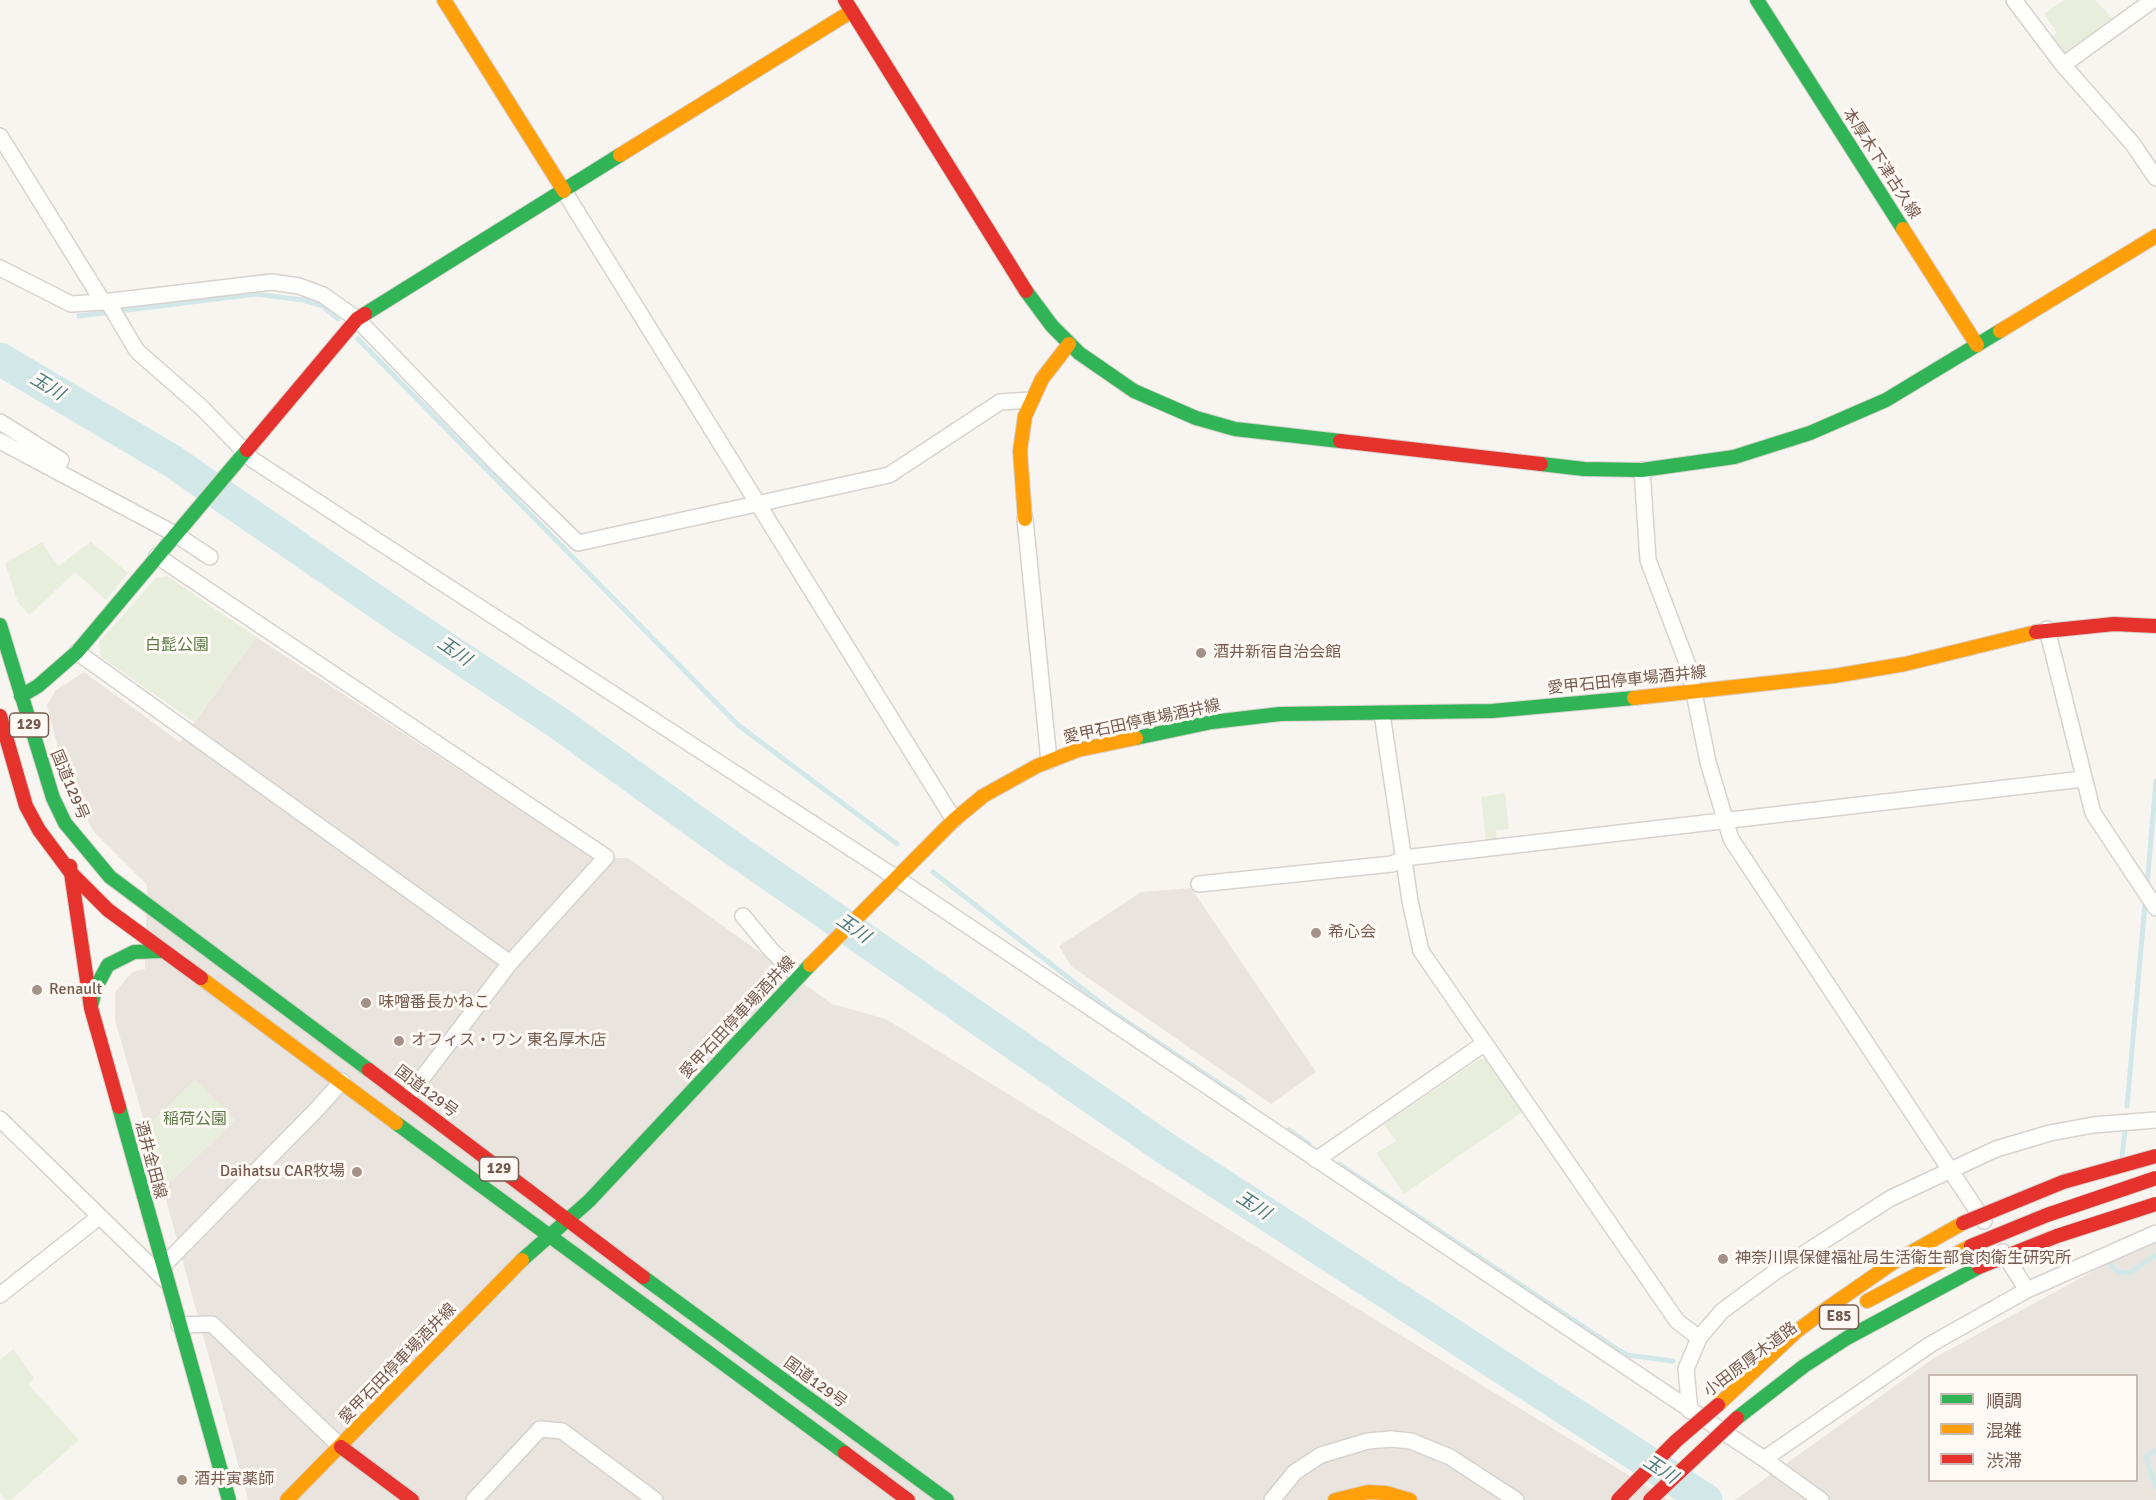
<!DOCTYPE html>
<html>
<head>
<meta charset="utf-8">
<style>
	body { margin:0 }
	#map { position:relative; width:2156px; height:1500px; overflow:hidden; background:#f8f5f0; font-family:Signika,"Noto Sans JP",sans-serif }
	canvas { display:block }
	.legend { position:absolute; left:1928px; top:1374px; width:210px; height:108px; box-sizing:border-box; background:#fef9f4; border:2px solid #c8bab2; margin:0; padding:8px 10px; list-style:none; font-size:18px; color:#775b50 }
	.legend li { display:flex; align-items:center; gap:12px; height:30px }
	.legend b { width:30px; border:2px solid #c8bab2 }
</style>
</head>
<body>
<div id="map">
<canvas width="2156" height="1500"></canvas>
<ul class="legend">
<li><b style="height:8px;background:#30b455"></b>順調</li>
<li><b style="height:8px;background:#ff9f0a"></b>混雑</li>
<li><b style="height:8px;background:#e5322d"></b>渋滞</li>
</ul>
</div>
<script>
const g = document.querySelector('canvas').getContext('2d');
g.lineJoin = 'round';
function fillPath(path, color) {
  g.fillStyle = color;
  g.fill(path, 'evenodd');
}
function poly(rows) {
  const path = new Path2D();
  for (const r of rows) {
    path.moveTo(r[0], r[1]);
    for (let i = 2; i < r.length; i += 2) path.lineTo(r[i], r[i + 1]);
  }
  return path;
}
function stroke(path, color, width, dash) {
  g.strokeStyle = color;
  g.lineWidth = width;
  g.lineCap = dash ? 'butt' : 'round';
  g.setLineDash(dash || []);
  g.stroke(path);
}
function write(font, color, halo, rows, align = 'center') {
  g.font = font + ' Signika,"Noto Sans JP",sans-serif';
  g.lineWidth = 6;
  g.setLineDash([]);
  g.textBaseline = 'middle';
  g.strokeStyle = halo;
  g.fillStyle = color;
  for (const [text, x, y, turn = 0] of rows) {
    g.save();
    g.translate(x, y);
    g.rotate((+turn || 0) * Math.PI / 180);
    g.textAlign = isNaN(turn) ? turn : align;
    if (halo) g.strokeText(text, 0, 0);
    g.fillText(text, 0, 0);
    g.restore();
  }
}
fillPath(poly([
	[256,637,594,858,628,858,832,1004,886,1019,1669,1500,248,1500,163,1189,235,1120,195,1080,146,1128,115,1020,115,992,132,972,145,969,147,885,94,832,76,800,59,752,47,705,56,690,84,672,180,742],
	[1191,888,1316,1072,1271,1104,1071,966,1059,946,1141,892],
	[2156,1241,2156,1500,1735,1500,1934,1358,2128,1252],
	[1930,1376,2136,1376,2136,1480,1930,1480]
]), '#eae4df');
fillPath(poly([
	[2064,0,2095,0,2114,20,2066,53,2057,52,2051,37,2057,33,2044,14],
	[42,542,58,566,91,542,128,573,106,600,75,572,30,615,18,603,5,563],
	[167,576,256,637,194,722,101,657,99,642,156,578],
	[1505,793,1509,829,1496,830,1497,842,1486,843,1481,797],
	[1488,1058,1524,1111,1404,1194,1376,1153,1396,1141,1384,1124,1480,1059],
	[195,1079,235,1120,163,1189,146,1128],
	[13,1349,34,1378,28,1384,79,1440,11,1500,6,1500,0,1494,0,1443,2,1445,0,1442,0,1360]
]), '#e7efdc');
stroke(poly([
	[79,316,256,294,303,300,323,306,338,319],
	[358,339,738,725,897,844],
	[933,872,1111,1011,1244,1100],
	[2147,886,2156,781],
	[2127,1106,2145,904],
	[1289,1130,1309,1144],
	[2122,1156,2125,1131],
	[1339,1164,1620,1351,1627,1355,1673,1361],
	[2111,1265,2119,1273,2131,1272,2156,1255],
	[2156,1450,2146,1457,2156,1487]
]), '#d2e8e8', 5);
stroke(poly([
	[0,359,172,461,403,620,557,722,728,845,1165,1148,1706,1500]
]), '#d2e8e8', 33);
const street = poly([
	[2014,0,2063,65,2132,143,2156,178],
	[2063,65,2153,0],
	[0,136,103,302,272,282,299,286,323,295,357,319,499,466,578,543,889,475,1000,402,1031,400],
	[564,191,954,820],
	[0,268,71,304,103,302],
	[108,302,137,351,201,407,253,460,895,877,1764,1459,1821,1500],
	[0,422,61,460,56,470],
	[0,441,175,534,210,557],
	[1642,470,1648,560,1689,668,1708,762,1731,839,1984,1221],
	[1025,519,1049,761],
	[157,556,606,857,510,963,407,1098],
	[2047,629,2093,813,2156,908],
	[77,652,510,963],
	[1382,714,1410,901,1421,951,1677,1321,1699,1338],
	[1199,884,1392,864,1404,858,2083,779],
	[743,916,771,950,799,976],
	[0,1119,165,1280],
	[1316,1160,1485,1043],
	[2003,1252,2027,1290],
	[162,1267,319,1107,342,1081],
	[0,1295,99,1217],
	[179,1325,212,1324,341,1447],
	[1690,1411,1686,1369,1699,1338,1722,1311,1775,1272,1891,1198,1996,1149,2050,1133,2093,1125,2156,1120],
	[1764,1459,1931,1344,2027,1290,2156,1233],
	[474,1500,540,1429,562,1431,655,1500],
	[1272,1500,1295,1472,1321,1455,1368,1441,1391,1439,1411,1441,1450,1457,1516,1500]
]);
const fast = poly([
	[1757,0,1903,229],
	[1026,291,1052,326,1079,353,1134,391,1196,418,1235,429,1340,441],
	[365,314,620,155],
	[1541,464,1584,469,1642,470,1734,457,1810,433,1886,400,2000,331],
	[0,625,53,798,65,823,110,877,369,1070],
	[21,696,38,686,77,652,247,450],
	[1136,738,1212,722,1280,714,1492,711,1634,698],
	[91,1006,96,987,108,965,134,952,163,951],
	[119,1107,229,1500],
	[396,1123,845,1453],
	[522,1260,589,1201,810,965],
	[643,1277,947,1500],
	[1737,1418,1804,1366,1847,1338,1979,1267]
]);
const slow = poly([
	[444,0,564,191],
	[620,155,852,11],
	[1903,229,1977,345],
	[2000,331,2156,236],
	[1025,519,1020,451,1025,416,1042,379,1069,344],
	[1634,698,1834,676,1905,664,2036,632],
	[810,965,954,820,983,796,1037,766,1078,750,1136,738],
	[201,978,396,1123],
	[1867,1301,1971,1246],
	[1718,1405,1797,1331,1829,1307,1894,1262,1963,1223],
	[287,1500,522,1260],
	[1335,1500,1368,1492,1386,1493,1410,1500]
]);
const jam = poly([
	[845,0,1026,291],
	[1340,441,1541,464],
	[247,450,357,319,365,314],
	[2036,632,2114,624,2156,626],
	[0,716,26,806,39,830,71,873,108,910,201,978],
	[70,866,91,1008,119,1107],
	[369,1070,643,1277],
	[341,1447,412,1500],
	[845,1453,908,1500]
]);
stroke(street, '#d8d2ce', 18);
stroke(fast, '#d8d1cc', 16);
stroke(slow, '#d8d1cc', 16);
stroke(jam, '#d8d1cc', 16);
stroke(street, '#fefefd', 15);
stroke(fast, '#30b455', 14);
stroke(slow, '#ff9f0a', 14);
stroke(jam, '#e5322d', 14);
const jamBridge = poly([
	[1963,1223,2063,1182,2156,1156],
	[1971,1246,2047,1215,2156,1178],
	[1979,1267,2057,1236,2156,1204],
	[1618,1500,1676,1441,1718,1405],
	[1650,1500,1737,1418]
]);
stroke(jamBridge, '#d9d1cc', 16, []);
stroke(jamBridge, '#e5322d', 14);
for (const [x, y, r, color] of [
	[1201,653,6,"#a49188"],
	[1316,933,6,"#a49188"],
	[37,990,6,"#a49188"],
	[366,1003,6,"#a49188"],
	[399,1041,6,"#a49188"],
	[357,1172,6,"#a49188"],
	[1723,1259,6,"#a49188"],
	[182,1480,6,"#a49188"]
]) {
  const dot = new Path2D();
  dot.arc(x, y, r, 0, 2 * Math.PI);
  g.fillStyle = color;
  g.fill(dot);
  stroke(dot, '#fef9f4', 2);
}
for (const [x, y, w] of [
	[29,725,39],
	[499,1169,39],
	[1839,1317,39]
]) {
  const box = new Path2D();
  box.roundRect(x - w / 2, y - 12, w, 24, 4.5);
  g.fillStyle = '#fef9f4';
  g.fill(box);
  stroke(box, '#775b50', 1.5);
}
write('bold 15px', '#775b50', null, [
	["129",29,725],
	["129",499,1169],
	["E85",1839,1317]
]);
write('16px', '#775b50', '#fef9f4', [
	["本厚木下津古久線",1881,164,57],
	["愛甲石田停車場酒井線",1627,681,-6],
	["愛甲石田停車場酒井線",1142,722,-12],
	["国道129号",69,785,67],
	["愛甲石田停車場酒井線",738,1018,-47],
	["国道129号",426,1092,37],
	["酒井金田線",150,1160,75],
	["小田原厚木道路",1751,1360,-37],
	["愛甲石田停車場酒井線",398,1364,-46],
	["国道129号",815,1383,36]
]);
write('16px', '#5b7b48', '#fef9f4', [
	["白髭公園",177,646],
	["稲荷公園",195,1120]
]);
write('16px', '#775b50', '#fef9f4', [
	["酒井新宿自治会館",1213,653],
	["希心会",1328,933],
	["Renault",49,990],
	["味噌番長かねこ",378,1003],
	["オフィス・ワン 東名厚木店",411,1041],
	["Daihatsu CAR牧場",345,1172,"right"],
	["神奈川県保健福祉局生活衛生部食肉衛生研究所",1735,1259],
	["酒井寅薬師",194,1480]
], 'left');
write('italic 18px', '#477b81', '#fef9f4', [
	["玉川",47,387,31],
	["玉川",454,652,34],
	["玉川",853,929,35],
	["玉川",1253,1206,33],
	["玉川",1660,1470,33]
]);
</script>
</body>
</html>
